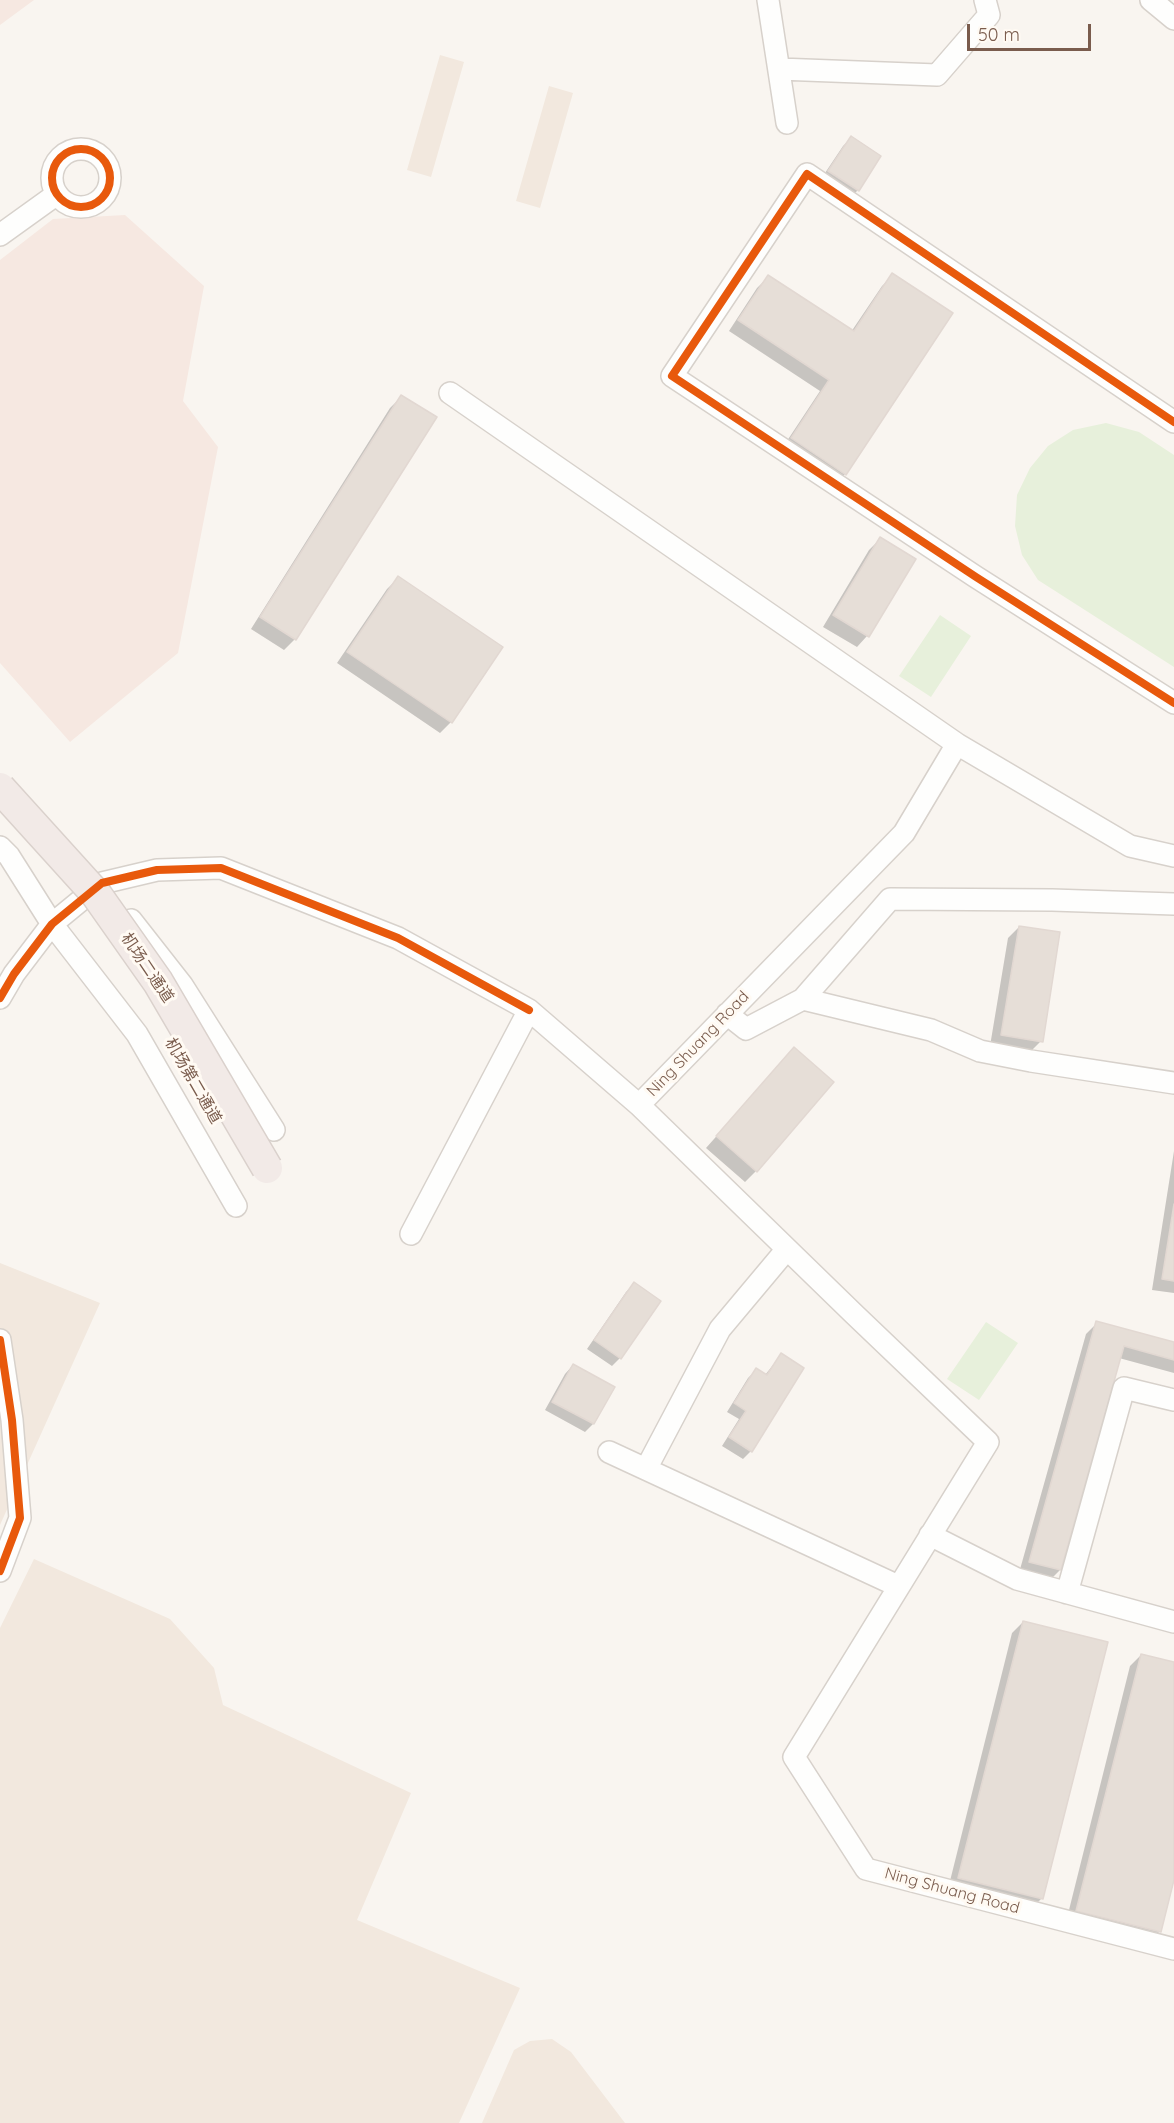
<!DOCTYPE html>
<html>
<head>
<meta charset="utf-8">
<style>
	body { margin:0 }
	#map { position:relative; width:1174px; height:2123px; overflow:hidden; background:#f9f5f0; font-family:Quicksand,sans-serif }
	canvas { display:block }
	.scale { position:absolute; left:967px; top:24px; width:124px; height:27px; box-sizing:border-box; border:3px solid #7a5c4d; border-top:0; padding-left:8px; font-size:18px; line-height:21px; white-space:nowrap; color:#7a5c4d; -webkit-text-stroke:4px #fffaf3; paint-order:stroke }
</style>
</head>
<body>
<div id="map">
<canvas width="1174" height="2123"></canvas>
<div class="scale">50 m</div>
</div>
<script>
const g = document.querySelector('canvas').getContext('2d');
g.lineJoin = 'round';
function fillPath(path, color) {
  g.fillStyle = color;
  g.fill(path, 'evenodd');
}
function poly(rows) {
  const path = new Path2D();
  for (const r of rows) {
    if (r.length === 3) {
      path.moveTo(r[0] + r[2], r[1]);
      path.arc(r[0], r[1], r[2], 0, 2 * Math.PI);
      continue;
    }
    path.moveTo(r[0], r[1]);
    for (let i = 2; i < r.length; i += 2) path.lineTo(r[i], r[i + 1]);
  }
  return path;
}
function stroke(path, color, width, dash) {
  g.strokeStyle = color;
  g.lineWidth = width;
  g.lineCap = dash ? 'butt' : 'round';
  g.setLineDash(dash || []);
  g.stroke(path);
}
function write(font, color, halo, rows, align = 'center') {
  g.font = font + ' Quicksand,"Noto Sans SC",sans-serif';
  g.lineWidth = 6;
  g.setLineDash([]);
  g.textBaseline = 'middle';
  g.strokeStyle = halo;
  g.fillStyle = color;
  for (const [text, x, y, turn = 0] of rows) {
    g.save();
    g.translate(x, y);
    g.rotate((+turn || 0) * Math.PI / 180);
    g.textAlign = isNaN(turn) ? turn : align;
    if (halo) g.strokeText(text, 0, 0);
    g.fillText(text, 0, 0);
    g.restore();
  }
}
fillPath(poly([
	[440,55,464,62,431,177,407,170],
	[549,86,573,93,540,208,516,201],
	[0,1263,100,1303,0,1525],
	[34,1559,170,1619,214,1668,223,1705,411,1793,357,1920,520,1988,459,2123,0,2123,0,1628],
	[552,2039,571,2052,625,2123,482,2123,514,2050,530,2041]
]), '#f2e8de');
fillPath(poly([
	[0,0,34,0,0,25],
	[125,215,204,286,183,401,218,447,178,653,70,742,0,663,0,260,53,219]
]), '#f6e8e1');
fillPath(poly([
	[1106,423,1139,432,1174,455,1174,667,1038,580,1022,555,1015,526,1017,495,1030,468,1048,446,1073,430],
	[940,615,971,636,931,697,899,676],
	[986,1322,1018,1343,979,1400,947,1379]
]), '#e7f0db');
fillPath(poly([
	[851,138,858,190,850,198,821,179,843,146],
	[893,275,845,474,834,485,781,450,820,391,729,331,757,288,768,277,851,332,882,286],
	[401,397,295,639,284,650,251,629,390,408],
	[880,539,867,636,857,647,823,627,869,550],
	[398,578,451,722,440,733,337,663,387,589],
	[1019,927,1041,1041,1030,1052,990,1046,1008,938],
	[794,1049,756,1171,745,1182,706,1148],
	[1174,1151,1174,1293,1152,1290],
	[634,1284,620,1358,612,1366,587,1349,626,1292],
	[1097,1323,1174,1344,1174,1373,1119,1358,1060,1570,1049,1581,1019,1573,1086,1334],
	[781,1355,751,1451,743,1459,722,1446,739,1419,727,1412,748,1378,756,1370,765,1375],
	[573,1365,613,1387,593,1424,585,1432,545,1410,565,1374],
	[1023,1622,1042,1898,1031,1909,948,1889,1012,1633],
	[1141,1655,1174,1663,1174,1874,1160,1931,1149,1942,1066,1922,1130,1666]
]), '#0003');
const building = poly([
	[851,136,881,156,859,191,828,171,851,136],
	[892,273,953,313,846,475,791,438,829,380,738,320,768,275,854,331,892,273],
	[401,395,437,417,296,640,260,617,401,395],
	[880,537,916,559,869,637,833,615,880,537],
	[398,576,503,647,452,723,347,652,398,576],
	[1019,926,1060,932,1043,1042,1001,1035,1019,926],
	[794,1047,834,1082,757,1172,716,1136,794,1047],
	[1174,1204,1174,1281,1162,1279,1174,1204],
	[634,1282,661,1301,621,1359,594,1340,634,1282],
	[1096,1321,1174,1342,1174,1360,1124,1346,1061,1570,1029,1562,1096,1321],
	[781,1353,804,1368,752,1452,729,1437,746,1411,734,1403,756,1368,767,1375,781,1353],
	[573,1364,615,1387,594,1424,552,1402,573,1364],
	[1023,1621,1108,1642,1043,1899,958,1878,1023,1621],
	[1141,1654,1174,1662,1174,1880,1161,1932,1076,1911,1141,1654]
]);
fillPath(building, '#e6ded7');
stroke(building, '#e2d8d2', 1.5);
const minor = poly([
	[768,0,787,123],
	[1151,0,1174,19],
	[779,69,937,75,989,15,985,0],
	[81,178,29],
	[0,235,57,194],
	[450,393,957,744],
	[1174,422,807,174,672,376,976,577,1174,703],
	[0,847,9,856,52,924,137,1034,236,1206],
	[1174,856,1130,846,957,744,904,833,639,1105,854,1314,988,1442,794,1757,866,1869,1174,1949],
	[131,920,182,985,274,1130],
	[0,998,14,974,52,924,102,883,157,870,221,868,398,938,529,1010,639,1105],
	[803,999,931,1030,980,1051,1031,1061,1174,1083],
	[727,1014,746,1029,803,999,890,899,1052,900,1174,904],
	[411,1234,529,1010],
	[0,1340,12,1420,20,1518,0,1571],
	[609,1452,898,1586],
	[646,1469,720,1329,787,1249],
	[930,1535,1017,1579,1174,1622],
	[1067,1593,1124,1388,1174,1400]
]);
stroke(minor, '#d7d1cb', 24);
stroke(minor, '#fefefd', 21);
const highwayBridge = poly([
	[0,788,96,894,158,982,267,1168]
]);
stroke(highwayBridge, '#dad1cc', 33, []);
stroke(highwayBridge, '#f2eae7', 30);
stroke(poly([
	[81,178,29],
	[1174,422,807,174,672,376,976,577,1174,703],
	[0,998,14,974,52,924,102,883,157,870,221,868,398,938,529,1010],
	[0,1340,12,1420,20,1518,0,1571]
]), '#e8590c', 8);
write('16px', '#7a5c4d', '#fffaf3', [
	["机场二通道",147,968,56],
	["Ning Shuang Road",698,1044,-46],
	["机场第二通道",193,1081,60],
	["Ning Shuang Road",952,1891,15]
]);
</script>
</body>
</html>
